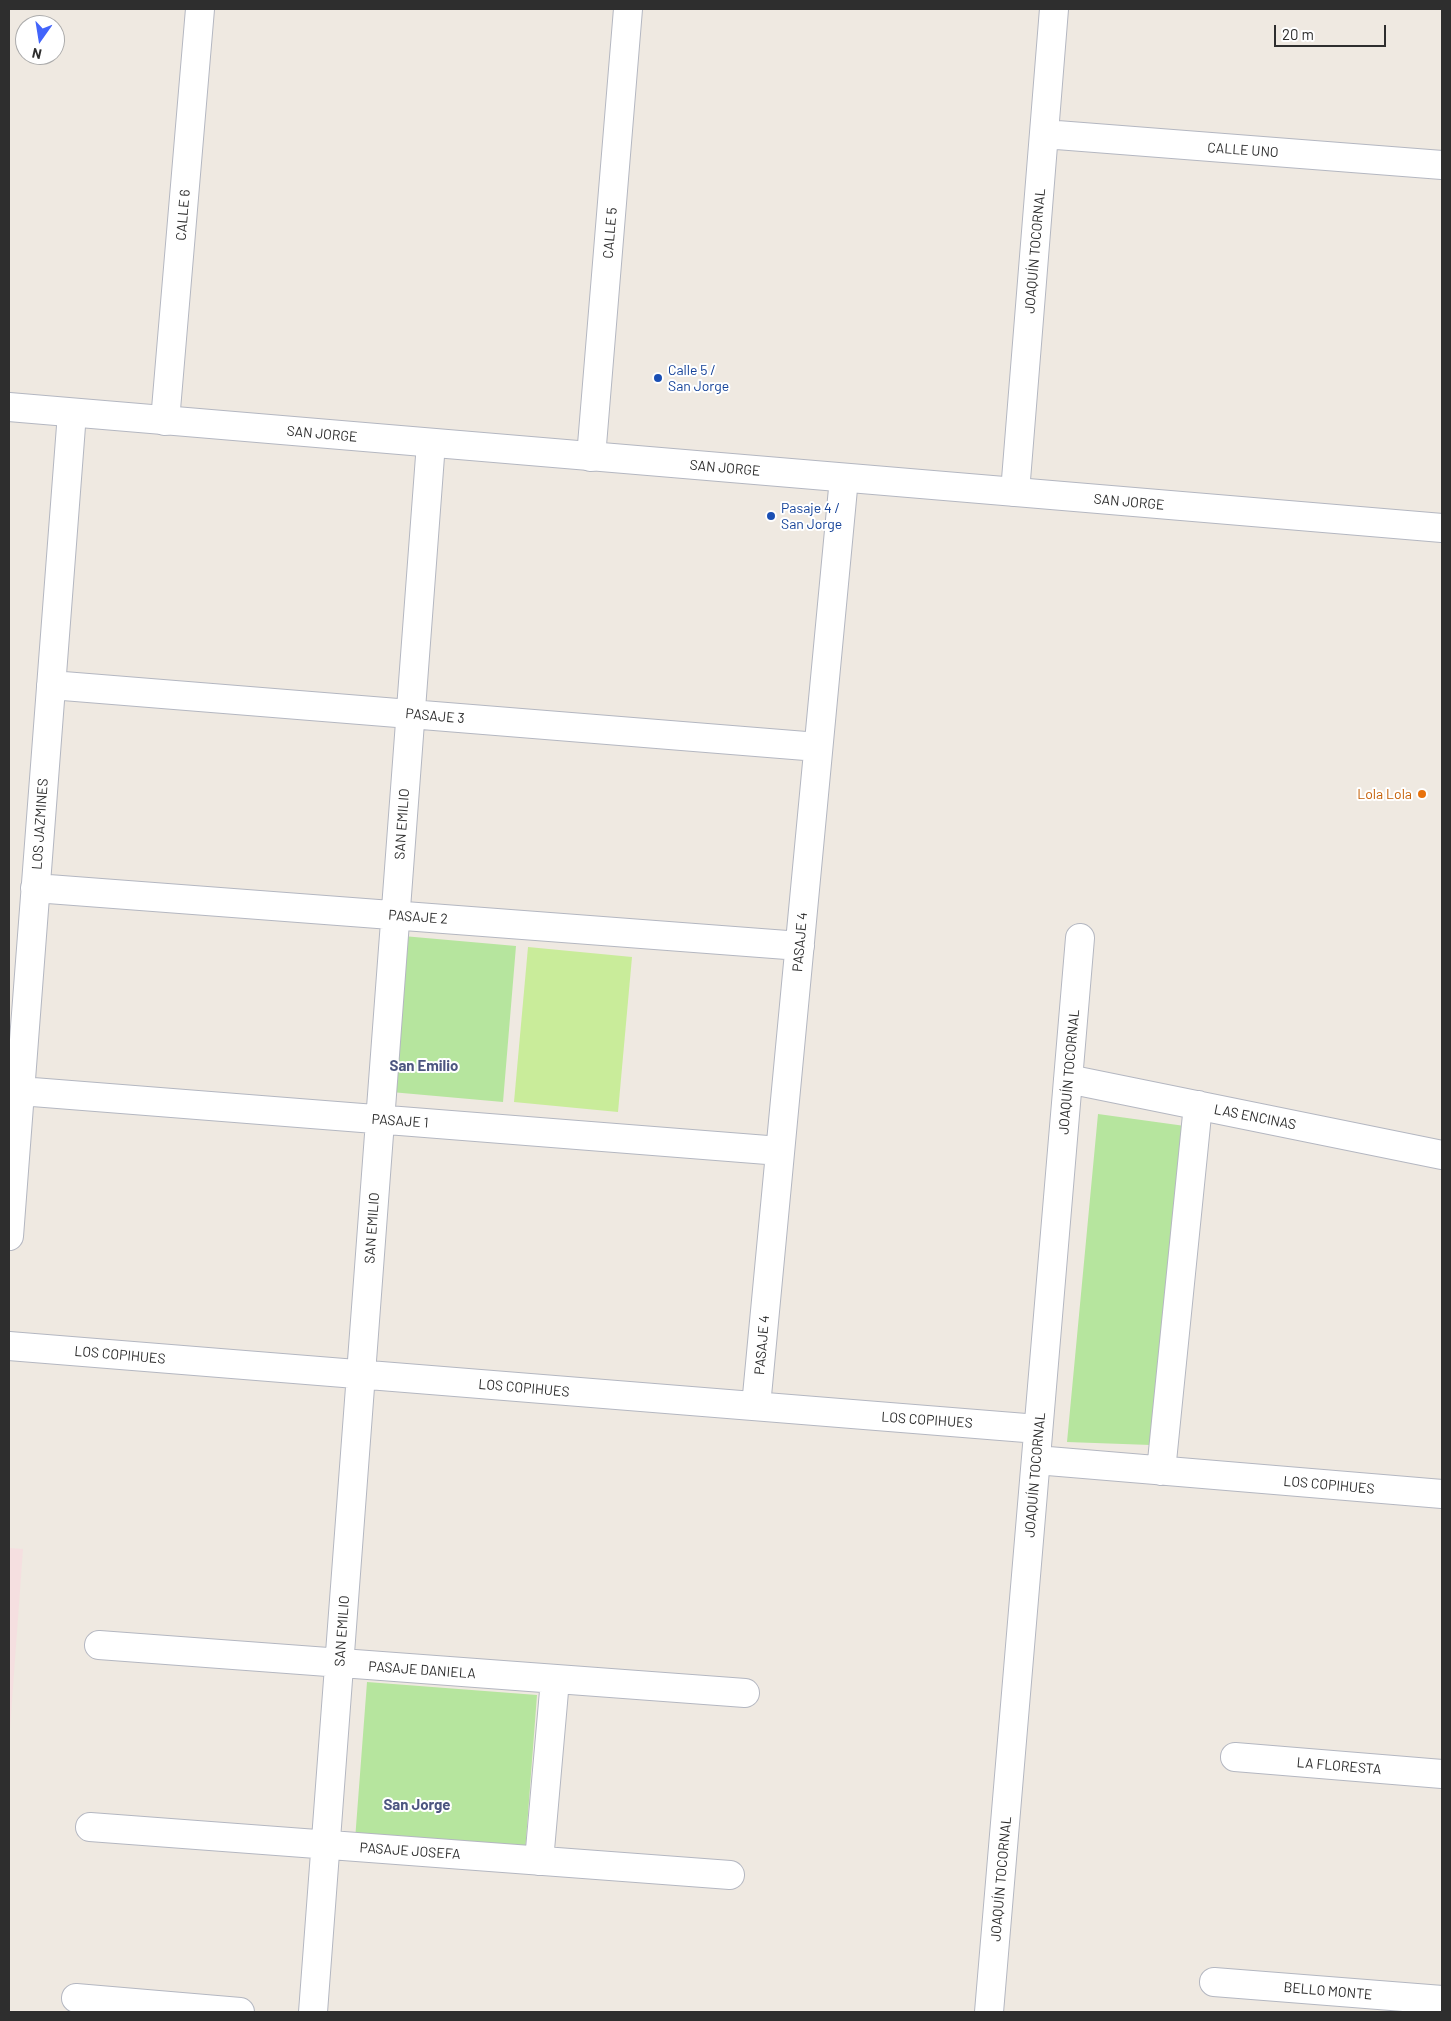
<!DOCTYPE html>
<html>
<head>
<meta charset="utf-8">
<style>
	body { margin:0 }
	#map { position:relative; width:1451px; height:2021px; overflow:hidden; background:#efe9e1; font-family:Barlow,sans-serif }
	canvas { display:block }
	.frame { position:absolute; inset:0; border:10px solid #2e2e2e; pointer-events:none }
	.north { position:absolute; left:15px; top:15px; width:50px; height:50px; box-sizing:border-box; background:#fff; border:1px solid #ababab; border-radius:50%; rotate:193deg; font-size:14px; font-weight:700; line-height:20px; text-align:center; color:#2e2e2e }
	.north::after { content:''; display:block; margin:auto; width:18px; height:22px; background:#4264fb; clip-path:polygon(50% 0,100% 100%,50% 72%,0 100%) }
	.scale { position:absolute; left:1274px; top:25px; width:112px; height:22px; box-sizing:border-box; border:2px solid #2e2e2e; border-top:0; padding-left:6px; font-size:15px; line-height:18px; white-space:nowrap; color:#2e2e2e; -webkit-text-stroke:4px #fff; paint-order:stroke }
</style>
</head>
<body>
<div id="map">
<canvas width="1451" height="2021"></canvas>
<div class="frame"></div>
<div class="north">N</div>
<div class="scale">20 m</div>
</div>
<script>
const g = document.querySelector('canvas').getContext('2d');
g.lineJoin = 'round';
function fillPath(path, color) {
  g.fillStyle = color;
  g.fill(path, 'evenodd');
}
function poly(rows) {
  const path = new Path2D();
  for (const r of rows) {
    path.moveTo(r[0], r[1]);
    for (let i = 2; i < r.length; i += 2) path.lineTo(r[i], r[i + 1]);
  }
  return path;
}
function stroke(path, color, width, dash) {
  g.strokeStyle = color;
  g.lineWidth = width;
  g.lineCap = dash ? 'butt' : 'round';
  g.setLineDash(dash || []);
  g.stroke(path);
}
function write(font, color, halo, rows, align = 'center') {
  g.font = font + ' Barlow,sans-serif';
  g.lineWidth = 4;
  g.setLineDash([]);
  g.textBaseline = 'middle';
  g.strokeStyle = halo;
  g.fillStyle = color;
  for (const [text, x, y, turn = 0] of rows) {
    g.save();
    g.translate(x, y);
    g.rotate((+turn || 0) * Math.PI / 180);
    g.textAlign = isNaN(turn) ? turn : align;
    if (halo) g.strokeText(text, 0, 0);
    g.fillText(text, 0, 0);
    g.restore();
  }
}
fillPath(poly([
	[9,1548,23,1549,9,1742]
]), '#f5dfe0');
fillPath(poly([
	[403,936,516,946,503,1102,391,1092],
	[1098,1114,1185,1126,1151,1445,1067,1442],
	[367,1682,537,1695,525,1853,355,1840]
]), '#b6e59e');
fillPath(poly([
	[528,947,632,957,618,1112,514,1102]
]), '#c9ec9a');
const minor = poly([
	[1044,134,1442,165],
	[165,421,200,9],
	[591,457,628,9],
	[1015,492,1054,9],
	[51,685,818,747],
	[35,888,800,946],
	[1068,1079,1442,1155],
	[20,1091,780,1151],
	[9,1236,72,413],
	[9,1346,1038,1429],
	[756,1406,844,478],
	[1036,1460,1442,1494],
	[1161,1471,1198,1105],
	[99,1645,745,1693],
	[1235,1757,1442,1774],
	[90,1827,730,1875],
	[539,1861,555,1680],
	[1214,1982,1442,2000],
	[76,1998,240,2012],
	[313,2012,431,443],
	[989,2012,1080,938]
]);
const tertiary = poly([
	[9,407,1442,528]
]);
stroke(minor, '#b4b7c1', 30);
stroke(tertiary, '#b4b7c1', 30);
stroke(minor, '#fff', 28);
stroke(tertiary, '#fff', 28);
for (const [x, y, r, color] of [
	[658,378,5,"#1a4fb4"],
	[771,516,5,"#1a4fb4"],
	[1422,794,5,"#e8710a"]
]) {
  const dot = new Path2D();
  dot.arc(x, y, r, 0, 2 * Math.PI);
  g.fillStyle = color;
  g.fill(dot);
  stroke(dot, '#fff', 2);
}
write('14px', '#2e2e2e', '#fff', [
	["CALLE UNO",1243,150,4],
	["CALLE 6",183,215,-85],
	["CALLE 5",610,233,-85],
	["JOAQUÍN TOCORNAL",1035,251,-85],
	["SAN JORGE",322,434,5],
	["SAN JORGE",725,468,5],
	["SAN JORGE",1129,502,5],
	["PASAJE 3",435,716,5],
	["LOS JAZMINES",40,824,-86],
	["SAN EMILIO",402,824,-86],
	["PASAJE 2",418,917,4],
	["PASAJE 4",800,942,-85],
	["JOAQUÍN TOCORNAL",1069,1072,-85],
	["LAS ENCINAS",1255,1117,11],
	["PASAJE 1",400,1121,4],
	["SAN EMILIO",372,1228,-86],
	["PASAJE 4",762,1345,-85],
	["LOS COPIHUES",120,1355,5],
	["LOS COPIHUES",524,1388,5],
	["LOS COPIHUES",927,1420,4],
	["JOAQUÍN TOCORNAL",1035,1475,-85],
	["LOS COPIHUES",1329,1485,5],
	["SAN EMILIO",342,1631,-86],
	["PASAJE DANIELA",422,1670,4],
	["LA FLORESTA",1339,1766,5],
	["PASAJE JOSEFA",410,1851,4],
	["JOAQUÍN TOCORNAL",1001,1879,-85],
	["BELLO MONTE",1328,1991,5]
]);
write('14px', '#164399', '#fff', [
	["Calle 5 /",668,370],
	["San Jorge",668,386],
	["Pasaje 4 /",781,508],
	["San Jorge",781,524]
], 'left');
write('14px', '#c56008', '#fff', [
	["Lola Lola",1412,794]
], 'right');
write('bold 15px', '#4d5680', '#fff', [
	["San Emilio",424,1066],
	["San Jorge",417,1805]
]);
</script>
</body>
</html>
